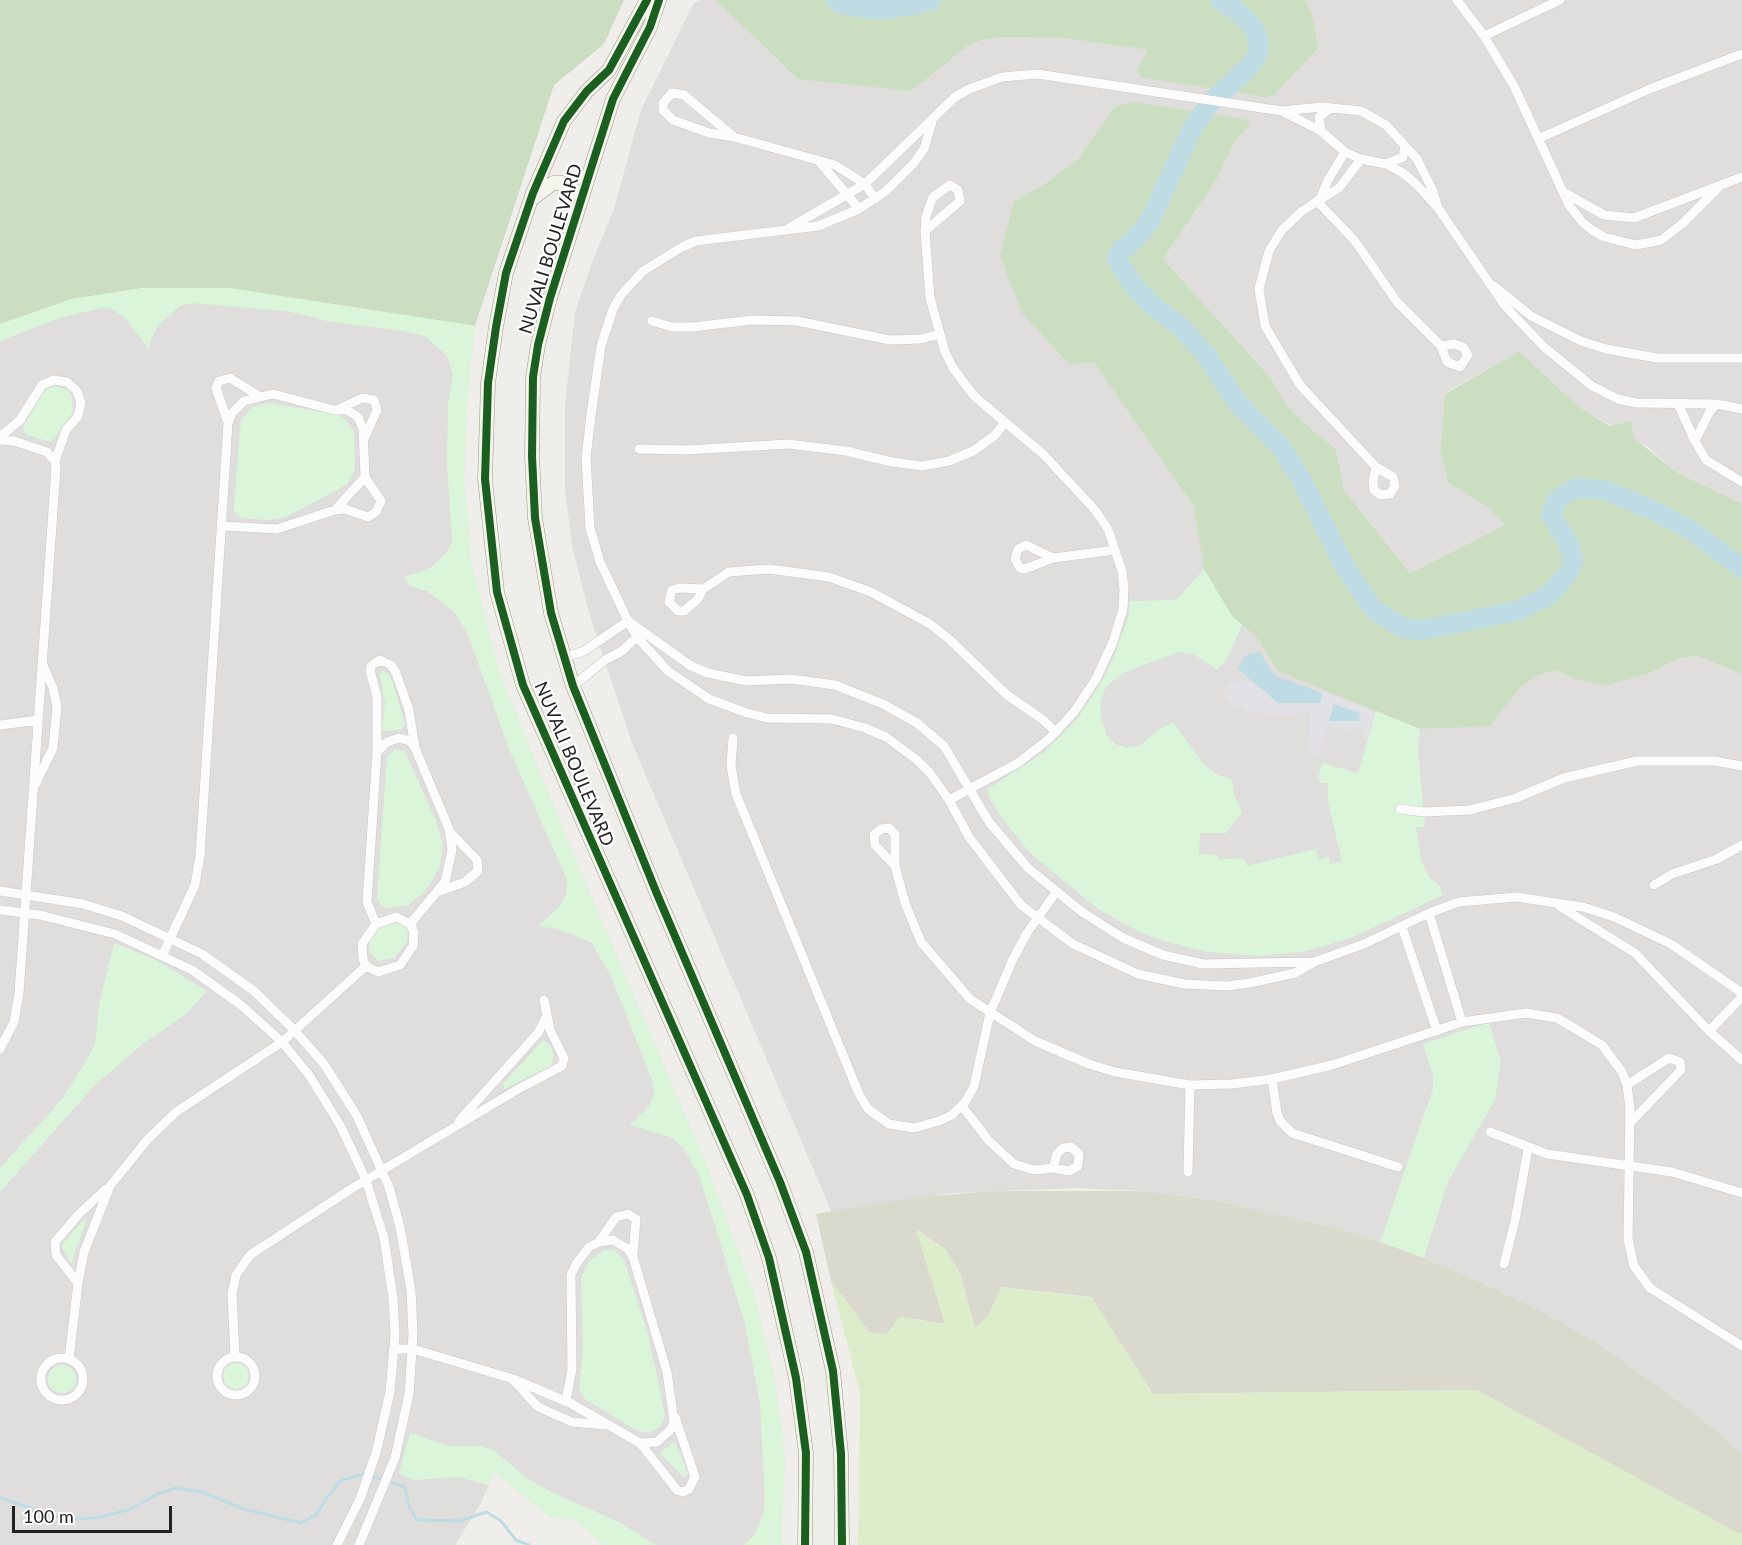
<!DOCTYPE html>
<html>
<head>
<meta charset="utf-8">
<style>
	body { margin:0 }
	#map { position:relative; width:1742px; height:1545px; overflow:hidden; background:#f0eeeb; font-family:Lato,sans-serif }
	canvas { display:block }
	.scale { position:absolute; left:12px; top:1506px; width:160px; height:27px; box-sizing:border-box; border:3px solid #222; border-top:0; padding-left:8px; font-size:18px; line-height:21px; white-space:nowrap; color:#222; -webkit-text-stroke:4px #fff; paint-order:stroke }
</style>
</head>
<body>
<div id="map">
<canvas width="1742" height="1545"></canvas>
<div class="scale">100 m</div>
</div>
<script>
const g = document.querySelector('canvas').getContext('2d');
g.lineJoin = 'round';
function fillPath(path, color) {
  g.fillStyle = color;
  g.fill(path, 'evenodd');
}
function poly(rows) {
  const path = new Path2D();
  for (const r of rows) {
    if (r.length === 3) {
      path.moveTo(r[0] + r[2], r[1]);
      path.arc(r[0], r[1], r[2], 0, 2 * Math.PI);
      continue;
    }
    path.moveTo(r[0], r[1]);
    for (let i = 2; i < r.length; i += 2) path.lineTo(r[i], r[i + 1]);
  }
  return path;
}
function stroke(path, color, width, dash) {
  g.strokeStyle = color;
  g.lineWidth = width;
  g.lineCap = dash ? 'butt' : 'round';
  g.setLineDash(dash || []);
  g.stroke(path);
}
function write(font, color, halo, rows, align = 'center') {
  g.font = font + ' Lato,sans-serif';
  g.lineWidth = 4.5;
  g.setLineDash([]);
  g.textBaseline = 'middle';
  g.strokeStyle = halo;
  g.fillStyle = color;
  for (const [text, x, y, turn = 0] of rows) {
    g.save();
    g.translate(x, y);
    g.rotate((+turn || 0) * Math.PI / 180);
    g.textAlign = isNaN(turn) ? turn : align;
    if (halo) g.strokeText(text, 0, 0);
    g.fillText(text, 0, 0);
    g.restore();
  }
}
fillPath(poly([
	[702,0,715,0,798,79,966,47,981,40,1005,37,1062,38,1148,50,1319,47,1311,11,1305,0,1742,0,1742,504,1676,472,1648,447,1579,407,1519,351,1445,393,1440,451,1448,483,1489,508,1505,525,1410,573,1344,490,1336,449,1304,423,1286,405,1271,378,1163,259,1217,179,1235,141,1250,125,1114,107,1078,159,1043,185,1014,201,1094,361,1194,507,1232,616,1256,637,1278,671,1490,726,1521,687,1537,676,1556,670,1574,679,1650,673,1680,658,1698,656,1742,674,1742,1453,1696,1414,1602,1346,1541,1311,1474,1279,1399,1248,1341,1229,1213,1200,1141,1191,1077,1188,952,1193,832,1213,632,743,590,616,572,545,565,489,565,404,575,312,593,260,614,209,641,110,694,3],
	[143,288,475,326,467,397,464,482,471,560,499,672,581,873,709,1171,754,1295,775,1382,785,1460,781,1545,603,1545,575,1519,551,1518,495,1472,481,1503,455,1545,0,1545,0,324]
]), '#dfdedc');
fillPath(poly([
	[992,1191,1141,1191,1213,1200,1341,1229,1399,1248,1474,1279,1541,1311,1602,1346,1696,1414,1742,1453,1742,1538,1477,1390,1153,1394,1091,1297,1002,1287,988,1316,975,1329,960,1273,945,1249,917,1230,946,1324,900,1317,886,1335,869,1332,831,1281,816,1214,912,1198]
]), '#d9d9cd');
fillPath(poly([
	[916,1230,945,1249,960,1273,975,1328,988,1316,1002,1287,1092,1298,1153,1394,1477,1390,1738,1533,1742,1532,1742,1545,858,1545,860,1393,831,1281,869,1332,886,1335,900,1317,945,1324]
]), '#ddeccb');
fillPath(poly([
	[0,0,624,0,604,44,554,85,475,326,228,288,143,288,73,299,0,324],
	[715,0,1305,0,1311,11,1319,47,1274,95,1265,97,1140,77,1137,69,1148,50,1062,38,1005,37,981,40,966,47,911,91,798,79],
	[1133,102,1249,120,1250,125,1235,141,1217,179,1163,259,1271,378,1286,405,1304,423,1336,449,1344,490,1410,573,1505,525,1489,508,1448,483,1440,451,1445,394,1519,351,1579,407,1610,426,1631,421,1634,438,1676,472,1742,504,1742,674,1698,656,1680,658,1650,673,1606,685,1574,679,1556,670,1537,676,1521,687,1490,726,1420,729,1278,671,1256,637,1232,616,1204,569,1194,507,1094,362,1069,364,1022,313,1000,256,1014,201,1043,185,1078,159,1114,107]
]), '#cbdec1');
fillPath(poly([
	[143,288,228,288,475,326,467,397,464,482,471,560,499,672,581,873,709,1171,754,1295,775,1382,785,1460,781,1545,744,1545,754,1535,763,1515,765,1498,760,1403,744,1320,699,1175,682,1146,670,1137,630,1125,649,1106,654,1094,653,1083,611,976,591,942,558,929,538,926,559,907,566,895,567,880,509,749,467,632,454,612,427,591,409,586,405,576,423,572,434,565,447,552,452,542,447,461,448,405,453,376,448,357,425,336,403,331,327,321,287,311,192,303,180,306,159,325,151,339,149,349,123,316,112,309,102,308,59,318,0,341,0,324,72,299],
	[56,386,68,390,72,397,73,412,52,442,26,435,23,428,39,398,46,390],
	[267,403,337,414,345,419,354,431,355,469,348,483,341,488,286,517,268,520,242,518,234,512,234,506,241,420,252,407],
	[1204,569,1232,616,1242,625,1226,661,1217,670,1195,655,1179,652,1123,673,1105,732,1110,739,1115,744,1139,746,1155,731,1173,722,1205,766,1220,776,1232,779,1234,794,1242,813,1226,833,1200,833,1199,854,1218,855,1218,860,1244,858,1247,866,1316,849,1319,859,1328,857,1330,864,1342,861,1328,802,1328,783,1321,783,1318,778,1322,763,1358,773,1376,711,1420,729,1418,750,1425,827,1416,827,1421,861,1430,878,1440,886,1443,895,1351,938,1307,951,1260,956,1207,952,1160,940,1136,930,1098,909,1031,854,1001,817,989,797,988,789,1043,753,1078,718,1104,678,1116,652,1128,617,1130,601,1176,600],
	[382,670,389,675,393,683,405,725,401,730,384,731,382,729,385,703,380,675],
	[395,749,405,751,436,821,443,845,440,867,425,892,408,905,387,908,381,906,377,898,387,758],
	[392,921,405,924,408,932,407,942,394,958,378,961,369,952,370,939,381,925],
	[114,943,158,961,207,991,185,1015,143,1044,95,1085,0,1192,0,1168,62,1099,88,1058,95,1043,99,1005],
	[1489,1022,1501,1061,1495,1100,1448,1181,1424,1258,1380,1242,1433,1089,1433,1075,1423,1044],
	[543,1040,549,1044,554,1055,551,1066,504,1089,503,1084],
	[84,1219,86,1221,71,1264,61,1246],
	[603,1250,614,1250,624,1260,648,1334,665,1415,660,1427,649,1433,636,1430,585,1399,579,1390,583,1344,581,1279,588,1262],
	[236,1376,13],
	[62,1379,14],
	[410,1433,449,1446,482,1446,493,1450,527,1478,553,1493,619,1522,656,1545,603,1545,575,1519,551,1518,495,1472,489,1485,458,1477,414,1480,399,1473],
	[675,1441,688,1473,684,1477,660,1453]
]), '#daf5da');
fillPath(poly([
	[1179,652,1195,655,1217,670,1195,692,1192,705,1184,715,1163,726,1139,746,1127,748,1115,744,1102,723,1100,702,1106,687,1123,673]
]), '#e0dfde');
fillPath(poly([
	[1236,681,1252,681,1279,703,1320,703,1322,691,1374,712,1367,738,1364,737,1362,728,1354,729,1354,732,1327,725,1319,755,1311,753,1309,712,1285,715,1247,712,1241,706,1235,708,1222,695,1227,685],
	[1335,704,1360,713,1359,721,1330,721]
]), '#e2e1e5');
fillPath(poly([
	[1260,652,1274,675,1322,693,1320,703,1278,703,1238,669,1246,655],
	[1334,704,1360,713,1359,721,1329,721]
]), '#bfdbe3');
stroke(poly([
	[0,1498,67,1520,101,1517,131,1509,157,1494,175,1488,202,1492,244,1509,301,1523,317,1514,327,1497,342,1480,365,1474,405,1487,409,1507,417,1520,460,1521,486,1512,500,1520,516,1540,529,1545]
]), '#bfdbe3', 3);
stroke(poly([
	[836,0,842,4,875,10,916,5,931,0],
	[1220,0,1237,11,1254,28,1259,42,1257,56,1248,68,1209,104,1191,131,1150,221,1133,241,1120,251,1117,260,1134,286,1152,305,1181,327,1207,356,1236,401,1281,447,1302,481,1345,567,1373,609,1403,628,1423,630,1517,611,1549,595,1567,574,1573,561,1569,545,1551,515,1557,500,1575,488,1604,490,1655,511,1692,531,1742,568]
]), '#bfdbe3', 20);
const minor = poly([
	[1457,0,1484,36,1514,86,1569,205,1582,222,1592,230,1604,237,1636,245,1661,240,1682,224,1720,186],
	[1484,36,1560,0],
	[672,93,684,95,734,137,709,133,673,120,663,110,663,103,672,93],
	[1282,111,1321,131,1345,152,1361,159,1386,164,1403,173,1416,184,1438,208,1505,306,1544,347,1592,386,1618,399,1636,403,1717,404,1742,409],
	[932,122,924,149,913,164,886,191,859,209,818,226,696,241,682,247,643,271,621,295,613,309,601,346,591,415,586,458,590,528,600,562,628,621,637,637,668,671,709,699,747,713,767,718,832,719,865,728,886,737,917,760,930,773,949,800,969,837,1021,905,1073,944,1138,974,1184,984,1227,986,1250,983,1295,973,1314,962,1364,944,1429,913,1459,902,1516,897,1583,907,1614,917,1671,944,1742,993],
	[1321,131,1319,117,1331,108],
	[734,137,835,165,865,184,875,199],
	[1540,138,1652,88,1742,54],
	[1361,159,1339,188,1302,211,1282,230,1269,251,1259,289,1265,326,1300,385,1376,467],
	[818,160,859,209],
	[1386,164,1403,157,1405,146],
	[950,185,958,190,960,201,925,231,926,216,933,197,950,185],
	[1565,193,1604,215,1634,218,1742,177],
	[1321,197,1328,180,1345,152],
	[1317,201,1355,241,1397,302,1441,346],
	[789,228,865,184,955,97,969,89,1002,77,1037,74,1282,111,1322,107,1361,111,1386,125,1417,159,1433,191,1438,208],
	[925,231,930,298,945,352,953,368,974,396,1043,454,1095,510,1108,529,1122,571,1124,589,1123,609,1113,642,1096,679,1074,712,1050,738,1018,763,949,800],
	[1494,286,1531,316,1581,341,1606,349,1657,358,1742,358],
	[652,321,672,327,693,327,752,320,797,321,890,340,921,339,940,334],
	[1454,344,1463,347,1468,355,1460,367,1447,362,1441,346,1454,344],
	[1678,404,1695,441,1710,411,1717,404],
	[339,409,362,398,374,400,377,410,365,437],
	[228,423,216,388,219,381,230,378,259,396],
	[0,437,20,420,42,385,54,380,67,382,77,391,81,403,78,416,66,430,55,461],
	[0,440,14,441,47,452,55,461,56,468,19,993,14,1022,0,1049],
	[1695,441,1706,460,1742,482],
	[639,449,687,450,788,444,846,451,892,462,922,466,949,461,973,451,994,436,1004,424],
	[1376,467,1393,477,1395,486,1390,494,1381,495,1374,490,1373,482,1376,467],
	[335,510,345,509,368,517,376,512,381,501,365,477],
	[1053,558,1026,545,1018,549,1015,559,1020,568,1025,569,1053,558,1115,550],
	[703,589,679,588,672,590,669,602,678,611,684,611,698,599,703,589,729,572,769,569,829,577,871,592,930,624,949,639,1007,695,1042,719,1056,732],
	[628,621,691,666,708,673,746,681,791,679,835,685,883,704,917,723,944,746,989,822,1028,868,1082,912,1123,938,1163,955,1203,964,1314,962],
	[563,658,584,651,628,621],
	[573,686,605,660,622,651,639,635],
	[0,725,38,720],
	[733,738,731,766,736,794,859,1094,868,1109,889,1124,914,1128,939,1121,952,1115,966,1101,974,1086,990,1013,1013,959,1027,933,1056,892],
	[377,752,377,696,370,671,371,666,380,660,391,665,396,673,409,710,415,748],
	[35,785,53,748,57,707,53,688,43,665],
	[1400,809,1424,812,1470,810,1516,798,1564,778,1637,761,1715,761,1742,766],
	[895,866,875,845,874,835,881,829,889,828,895,834,895,866,905,903,921,942,970,999,1035,1041,1089,1064,1115,1072,1190,1085,1232,1084,1272,1079,1332,1065,1462,1022,1526,1013,1557,1018,1569,1025,1602,1045,1622,1072,1627,1085,1630,1108,1628,1239,1634,1266,1650,1288,1742,1346],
	[1654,885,1672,874,1717,859,1742,845],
	[0,891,83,904,122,916,202,954,254,991,295,1031,324,1064,357,1116,389,1187,400,1227,411,1290,413,1335,409,1394,395,1458,359,1545],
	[440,891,465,882,478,871,477,860,451,833],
	[1559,906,1635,953,1709,1031,1742,1060],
	[0,910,40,915,115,934,192,970,241,1005,282,1042,309,1075,340,1125,366,1180,384,1238,393,1298,395,1335,390,1392,376,1453,360,1499,337,1545],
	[1429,913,1462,1022],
	[396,917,410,924,414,932,413,946,400,965,378,972,366,966,363,959,362,944,376,924,396,917],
	[376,924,367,902,377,752,387,742,399,738,410,741,415,748,449,829,452,850,445,882,410,924],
	[1402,927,1437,1031],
	[163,954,195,885,200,856,228,423,232,413,244,401,273,394,334,410,347,410,358,417,363,429,365,477,335,510,277,529,223,526],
	[1709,1031,1742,997],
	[1272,1079,1277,1113,1280,1121,1292,1133,1398,1167],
	[1627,1085,1669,1058,1680,1062,1681,1070,1630,1123],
	[962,1106,989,1141,1014,1164,1034,1170,1053,1168,1069,1171,1078,1166,1079,1154,1071,1147,1063,1148,1057,1154,1053,1168],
	[459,1121,538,1033,546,1017],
	[1490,1132,1547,1154,1672,1172,1742,1193],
	[1188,1172,1190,1085],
	[599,1242,616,1217,628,1214,636,1219,633,1255],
	[1504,1264,1515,1221,1528,1149],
	[78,1283,56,1255,55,1242,79,1214,106,1189],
	[394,1349,413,1349,513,1379,570,1403,640,1443,657,1442,671,1429,674,1422,667,1372,633,1257,628,1249,613,1240,599,1242,589,1247,576,1264,571,1275,572,1369,566,1401],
	[235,1356,232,1294,236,1275,250,1255,351,1189,520,1088,562,1066,564,1058,550,1030,544,1000],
	[236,1376,19],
	[62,1379,21],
	[69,1359,78,1283,84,1252,110,1186,147,1140,176,1112,282,1042,366,966],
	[514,1381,538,1407,572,1422,605,1425],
	[640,1443,677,1490,683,1492,689,1489,695,1477,675,1417]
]);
const secondary = poly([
	[647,0,609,70,587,91,564,121,533,193,506,273,496,327,488,383,485,479,497,592,523,685,747,1195,769,1258,796,1378,806,1453,805,1545],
	[659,0,650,27,613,99,550,298,538,345,533,377,532,456,535,518,551,613,573,686,657,894,780,1182,806,1252,833,1371,841,1454,842,1545],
	[533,198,553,183,562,183,570,191,573,213]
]);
stroke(minor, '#c9c8c7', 10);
stroke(secondary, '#999a82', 15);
stroke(minor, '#fdfcfc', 9);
stroke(secondary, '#f4f4ed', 14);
stroke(poly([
	[647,0,609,70,587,91,564,121,533,193,506,273,496,327,488,383,485,479,497,592,523,685,747,1195,769,1258,796,1378,806,1453,805,1545],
	[659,0,650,27,613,99,550,298,538,345,533,377,532,456,535,518,551,613,573,686,657,894,780,1182,806,1252,833,1371,841,1454,842,1545]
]), '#1b5e20', 8);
write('18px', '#222', '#fff', [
	["NUVALI BOULEVARD",551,249,-73],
	["NUVALI BOULEVARD",574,764,67]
]);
</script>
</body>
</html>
